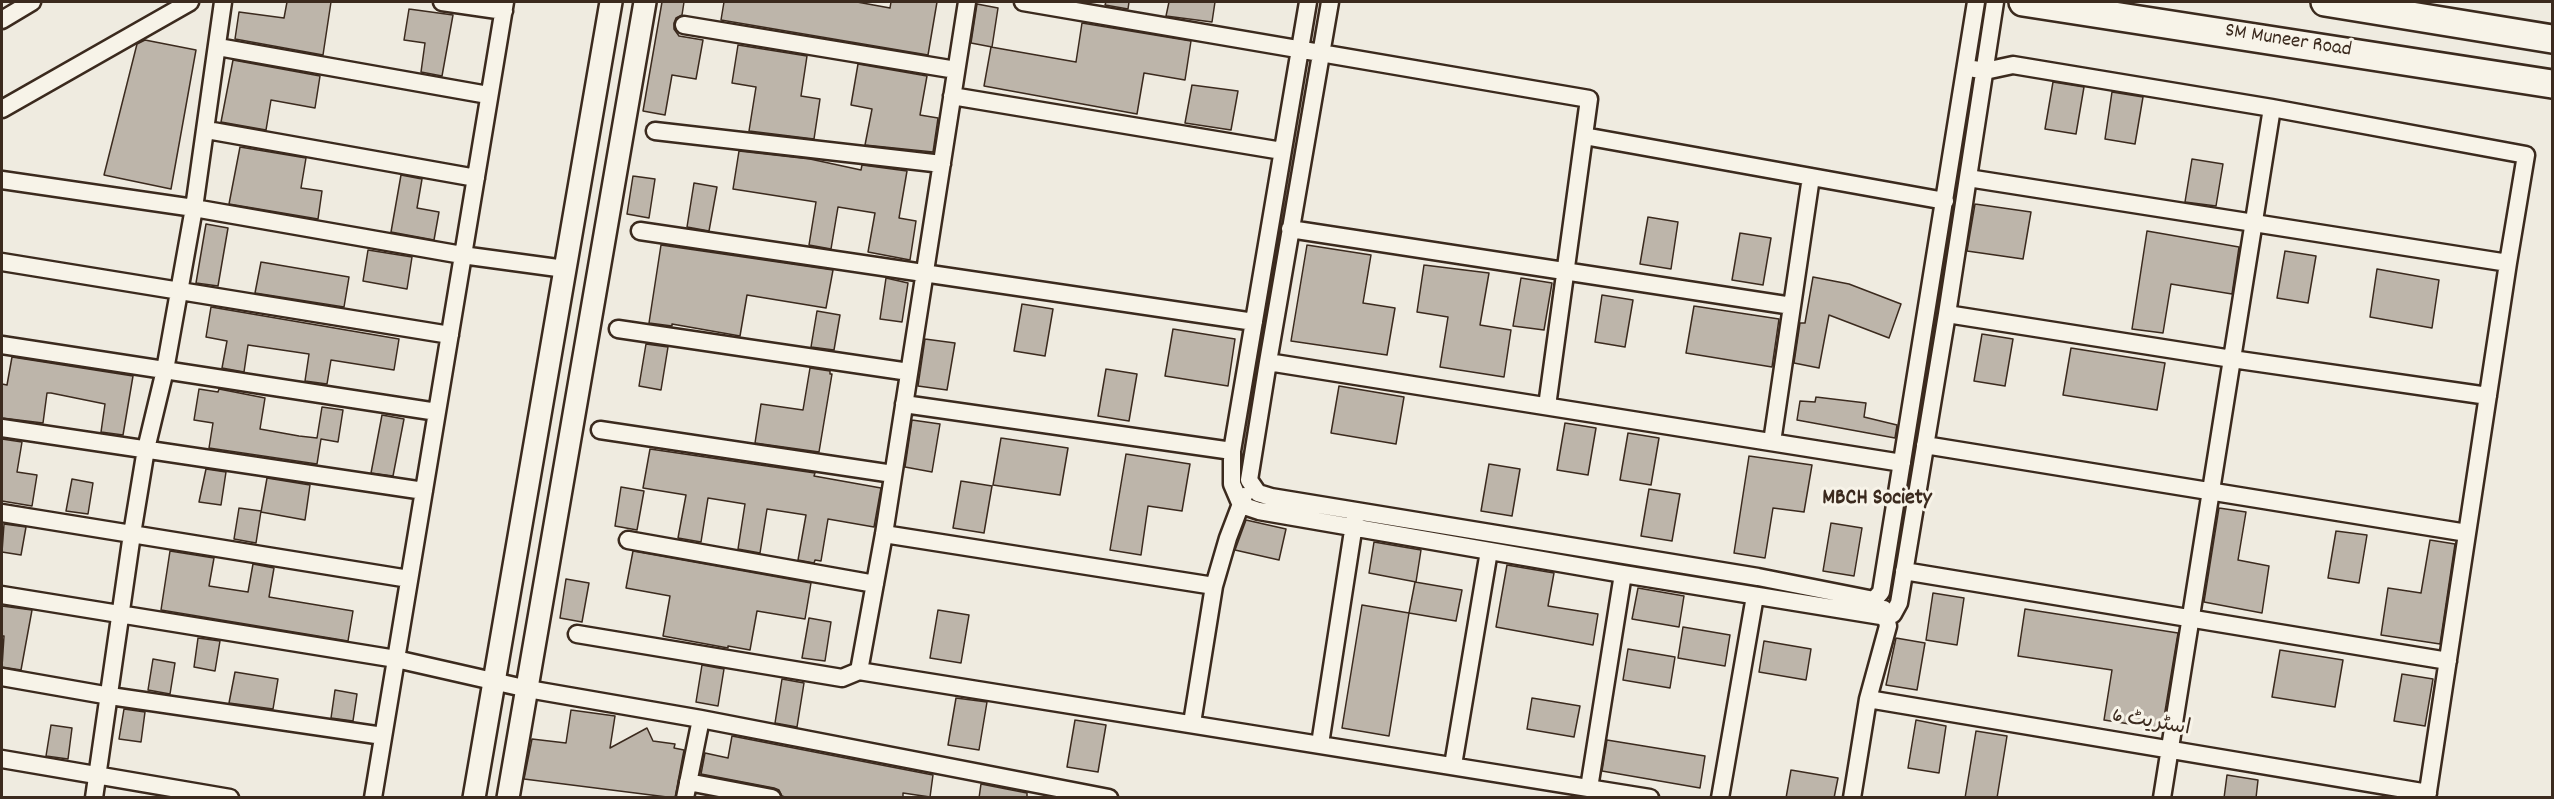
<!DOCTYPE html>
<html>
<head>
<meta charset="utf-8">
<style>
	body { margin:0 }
	#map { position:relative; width:2554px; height:799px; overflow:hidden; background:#efebe0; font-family:Dekko,sans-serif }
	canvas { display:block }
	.frame { position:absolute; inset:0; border:3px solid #3b2a1e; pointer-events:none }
</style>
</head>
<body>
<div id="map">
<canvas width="2554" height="799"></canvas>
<div class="frame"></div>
</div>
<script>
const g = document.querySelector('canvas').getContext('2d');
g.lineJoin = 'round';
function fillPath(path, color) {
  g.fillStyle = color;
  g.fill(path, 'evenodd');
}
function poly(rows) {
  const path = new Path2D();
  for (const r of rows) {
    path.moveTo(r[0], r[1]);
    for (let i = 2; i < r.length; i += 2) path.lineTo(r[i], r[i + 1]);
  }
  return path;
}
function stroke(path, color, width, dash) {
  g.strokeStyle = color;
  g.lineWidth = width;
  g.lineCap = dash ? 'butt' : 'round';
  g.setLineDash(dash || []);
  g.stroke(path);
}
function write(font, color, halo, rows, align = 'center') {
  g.font = font + ' Dekko,"Playpen Sans Arabic",sans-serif';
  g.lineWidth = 6;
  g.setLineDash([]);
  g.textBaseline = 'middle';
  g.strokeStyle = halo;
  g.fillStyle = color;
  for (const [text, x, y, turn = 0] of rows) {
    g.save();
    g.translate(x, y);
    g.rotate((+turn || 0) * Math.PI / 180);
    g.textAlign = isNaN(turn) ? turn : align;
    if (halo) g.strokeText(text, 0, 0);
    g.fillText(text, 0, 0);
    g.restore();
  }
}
const building = poly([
	[287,2,331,2,323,55,235,39,239,12,284,18,287,2],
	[662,2,684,2,682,15,676,18,674,23,674,29,679,36,703,40,696,79,672,75,665,115,643,111,662,2],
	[724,2,857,2,890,8,891,2,937,2,928,55,721,20,724,2],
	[1106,2,1129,2,1128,9,1105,5,1106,2],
	[1169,2,1215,2,1212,22,1166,16,1169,2],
	[977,4,998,8,992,47,971,43,977,4],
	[409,9,453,15,442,76,421,72,425,43,404,40,409,9],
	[1082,23,1191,41,1185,80,1144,73,1137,114,984,86,991,47,1076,62,1082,23],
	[145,40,196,50,171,189,104,175,137,44,145,40],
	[738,45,807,56,801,96,820,99,814,139,749,131,756,87,732,83,738,45],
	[233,60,320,76,315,108,271,100,266,130,221,122,233,60],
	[858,64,927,76,920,115,938,118,933,152,865,145,872,109,851,105,858,64],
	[2053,82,2084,87,2076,134,2045,129,2053,82],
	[1192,85,1238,91,1231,130,1185,123,1192,85],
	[2112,92,2143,97,2135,144,2105,139,2112,92],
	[240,147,306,158,301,188,322,191,318,219,229,204,240,147],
	[739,151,810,159,861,170,862,165,907,171,899,218,916,221,910,260,868,252,875,213,838,207,831,249,809,245,816,202,733,189,739,151],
	[2192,159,2223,164,2216,206,2185,202,2192,159],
	[401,175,422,179,417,208,439,212,434,240,391,232,401,175],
	[633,176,655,179,649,218,627,214,633,176],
	[694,183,717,187,709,231,687,227,694,183],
	[1975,204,2031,212,2023,259,1967,251,1975,204],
	[1648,217,1678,222,1671,269,1640,264,1648,217],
	[206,224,228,228,218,286,196,283,206,224],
	[2147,231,2239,247,2232,294,2171,284,2163,333,2132,329,2147,231],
	[1740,233,1771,238,1763,285,1732,280,1740,233],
	[661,245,833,270,826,308,747,295,740,336,672,324,672,326,649,323,661,245],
	[1307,245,1371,255,1363,303,1395,308,1387,355,1291,341,1307,245],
	[368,250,412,257,407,289,363,281,368,250],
	[2285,251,2316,256,2308,303,2277,298,2285,251],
	[261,262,349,277,344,307,255,293,261,262],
	[1424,265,1489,273,1480,325,1511,330,1504,377,1440,367,1448,317,1417,312,1424,265],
	[2377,269,2439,280,2432,328,2370,317,2377,269],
	[1813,277,1849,284,1901,304,1889,338,1829,315,1819,368,1794,363,1800,323,1805,323,1813,277],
	[886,278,908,283,902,322,880,319,886,278],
	[1521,278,1552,283,1544,330,1513,326,1521,278],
	[1602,295,1633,300,1625,347,1595,342,1602,295],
	[1022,304,1053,309,1045,356,1014,351,1022,304],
	[1694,306,1779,319,1772,367,1686,353,1694,306],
	[211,307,399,339,394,370,331,360,327,384,305,381,309,354,248,345,244,372,222,368,227,341,206,337,211,307],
	[817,311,840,315,834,350,811,347,817,311],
	[1173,329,1235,339,1228,386,1165,376,1173,329],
	[1982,334,2013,339,2005,386,1974,381,1982,334],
	[925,339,955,343,947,390,918,386,925,339],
	[646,344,668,347,661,390,639,386,646,344],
	[2071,348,2165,363,2157,410,2063,395,2071,348],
	[12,357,133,376,123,435,101,432,105,404,51,393,47,393,43,423,2,418,2,384,7,385,12,357],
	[810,368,830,371,830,374,832,374,819,452,755,443,761,404,803,410,810,368],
	[1106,369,1137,374,1129,421,1098,416,1106,369],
	[1339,386,1404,397,1396,444,1331,433,1339,386],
	[199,389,218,392,219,389,265,398,260,429,299,436,317,438,322,407,343,410,338,442,321,439,317,464,209,448,213,423,194,420,199,389],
	[1816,397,1866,403,1864,417,1897,425,1895,438,1797,420,1800,401,1815,402,1816,397],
	[382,415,404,419,393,476,371,473,382,415],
	[912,420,940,424,932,472,905,467,912,420],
	[1565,423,1596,428,1588,475,1557,470,1565,423],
	[1628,433,1659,438,1651,485,1620,480,1628,433],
	[1001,438,1068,448,1060,495,993,485,1001,438],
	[2,439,22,442,17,472,37,475,32,506,2,501,2,439],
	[650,449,815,473,814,476,881,488,874,527,828,519,821,561,815,560,814,563,798,560,806,515,767,509,760,553,738,549,745,504,708,498,701,542,678,538,686,495,643,488,650,449],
	[1126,454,1190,464,1182,511,1148,506,1141,555,1110,550,1126,454],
	[1749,456,1812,465,1804,512,1773,508,1765,558,1734,553,1749,456],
	[1489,464,1520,469,1512,516,1481,511,1489,464],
	[206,469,226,472,221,505,199,502,206,469],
	[267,478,310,485,305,520,261,512,267,478],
	[72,479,93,483,88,514,66,511,72,479],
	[961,481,992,486,984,533,953,528,961,481],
	[621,487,644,491,637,530,615,526,621,487],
	[1649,489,1680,494,1672,541,1641,536,1649,489],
	[239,508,261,511,256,543,234,539,239,508],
	[2219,508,2246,512,2238,560,2269,566,2262,613,2204,602,2219,508],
	[1246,520,1286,529,1279,560,1235,550,1246,520],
	[1831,523,1862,528,1854,576,1823,571,1831,523],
	[4,524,26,527,21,555,2,552,4,524],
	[2336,531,2367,535,2359,583,2328,578,2336,531],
	[2430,540,2455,544,2440,644,2381,635,2388,588,2421,593,2430,540],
	[1374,542,1421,550,1416,582,1369,573,1374,542],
	[170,551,214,558,209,586,248,592,253,564,274,568,269,597,353,611,348,641,161,610,170,551],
	[633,551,811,583,805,619,757,611,750,650,728,646,728,648,663,636,670,596,626,588,633,551],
	[1507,565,1554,573,1548,606,1598,614,1593,645,1496,627,1507,565],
	[566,579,589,583,582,622,560,618,566,579],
	[1415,582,1462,590,1456,621,1409,613,1415,582],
	[1638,588,1684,596,1679,627,1632,619,1638,588],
	[1933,593,1964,598,1957,645,1926,640,1933,593],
	[1362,605,1409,613,1389,736,1342,728,1362,605],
	[2,606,32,610,21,670,2,667,4,636,2,636,2,606],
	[2025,609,2178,633,2162,729,2104,720,2112,670,2018,656,2025,609],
	[938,610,969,615,961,663,930,658,938,610],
	[809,618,831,622,825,661,802,658,809,618],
	[1683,627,1730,635,1725,666,1678,658,1683,627],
	[198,638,220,641,215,671,194,667,198,638],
	[1896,638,1925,643,1917,690,1886,685,1896,638],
	[1764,641,1811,649,1806,680,1759,672,1764,641],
	[1628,649,1675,657,1670,688,1623,680,1628,649],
	[2280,650,2343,660,2335,707,2272,697,2280,650],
	[153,659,175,663,170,694,148,690,153,659],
	[702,665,724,669,718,706,696,702,702,665],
	[235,672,278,679,273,709,229,703,235,672],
	[2402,674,2433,679,2425,726,2394,721,2402,674],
	[782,679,804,683,797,727,775,723,782,679],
	[335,690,357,694,353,721,331,718,335,690],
	[956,698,987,702,979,750,948,745,956,698],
	[1532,698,1580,706,1574,737,1527,729,1532,698],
	[124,709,145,712,141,742,119,739,124,709],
	[571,710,615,716,610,748,647,728,653,741,675,744,674,748,684,750,675,798,524,779,532,739,566,743,571,710],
	[1075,720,1106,725,1098,772,1067,767,1075,720],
	[1916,720,1946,726,1939,773,1908,768,1916,720],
	[51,725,72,728,68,759,46,756,51,725],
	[1976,731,2007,736,1997,798,1965,798,1976,731],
	[732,736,933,775,930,797,903,793,903,798,788,798,782,796,779,790,774,788,701,774,705,753,728,758,732,736],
	[1607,740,1705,756,1700,788,1602,771,1607,740],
	[1791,770,1838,778,1834,798,1786,798,1791,770],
	[2227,775,2258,780,2256,798,2224,798,2227,775],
	[981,784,1027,793,1027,798,979,798,981,784]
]);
fillPath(building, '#bdb5aa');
stroke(building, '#3b2a1e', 1.5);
const minor = poly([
	[442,2,504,11],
	[1023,2,1589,99,1547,406],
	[1308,2,1232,451,1232,484,1241,505,1259,511,1623,574,1887,617,1893,614,1899,603,1947,314,1995,2],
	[1330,2,1268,362,1249,480,1258,493,1271,497,1758,577,1874,600,1881,592,1976,2],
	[2,20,32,2],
	[684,25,956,70],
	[218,47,488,95],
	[1974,69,1985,71,2013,65,2272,108,2526,155,2508,263,2427,798],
	[952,96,1282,151],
	[2,109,190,2],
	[207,130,476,178],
	[655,131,942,164],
	[1584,136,1945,201],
	[1968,178,2508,263],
	[2,180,194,208,462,255,565,269],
	[1290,229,1792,306],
	[640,231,1254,322],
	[2,262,450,335],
	[1947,314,2232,359,2488,396],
	[618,329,909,372],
	[2,345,437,412],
	[1268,362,1902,463],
	[904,404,1232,451],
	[2,428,424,491],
	[600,430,893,474],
	[1772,442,1811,177],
	[1925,445,2467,533],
	[2,513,409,579],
	[884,534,1214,586],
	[628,540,875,584],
	[1904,571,2448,661],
	[2,595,396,659,528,689,701,719,1109,798],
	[577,634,842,678,859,671,1650,798],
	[859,671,884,534,967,2],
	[2,677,110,696,383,736],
	[1868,699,2428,793],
	[1192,723,1214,586,1228,538,1244,496],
	[1320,744,1355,518],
	[2,759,230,798],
	[1453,765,1489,551],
	[688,782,772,798],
	[1589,788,1623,574],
	[94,798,132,534,146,449,165,370,194,208,223,2],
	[373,798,505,2],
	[685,798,701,719],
	[1720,798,1755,596],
	[1852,798,1868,699,1888,626,1884,609],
	[2162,798,2272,108]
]);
const tertiary = poly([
	[474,798,611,2],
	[508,798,645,2]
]);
const primary = poly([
	[2023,2,2552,84],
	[2325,2,2552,39]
]);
stroke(minor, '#3b2a1e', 21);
stroke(tertiary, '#3b2a1e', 26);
stroke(primary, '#3b2a1e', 32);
stroke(minor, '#f7f3e8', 16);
stroke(tertiary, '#f7f3e8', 21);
stroke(primary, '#f7f3e8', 27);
write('21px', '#3b2a1e', '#f7f3e8', [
	["SM Muneer Road",2288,42,9],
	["اسٹریٹ 6",2151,724,10]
]);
write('bold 22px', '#3b2a1e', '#f7f3e8', [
	["MBCH Society",1877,500]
]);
</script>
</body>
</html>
